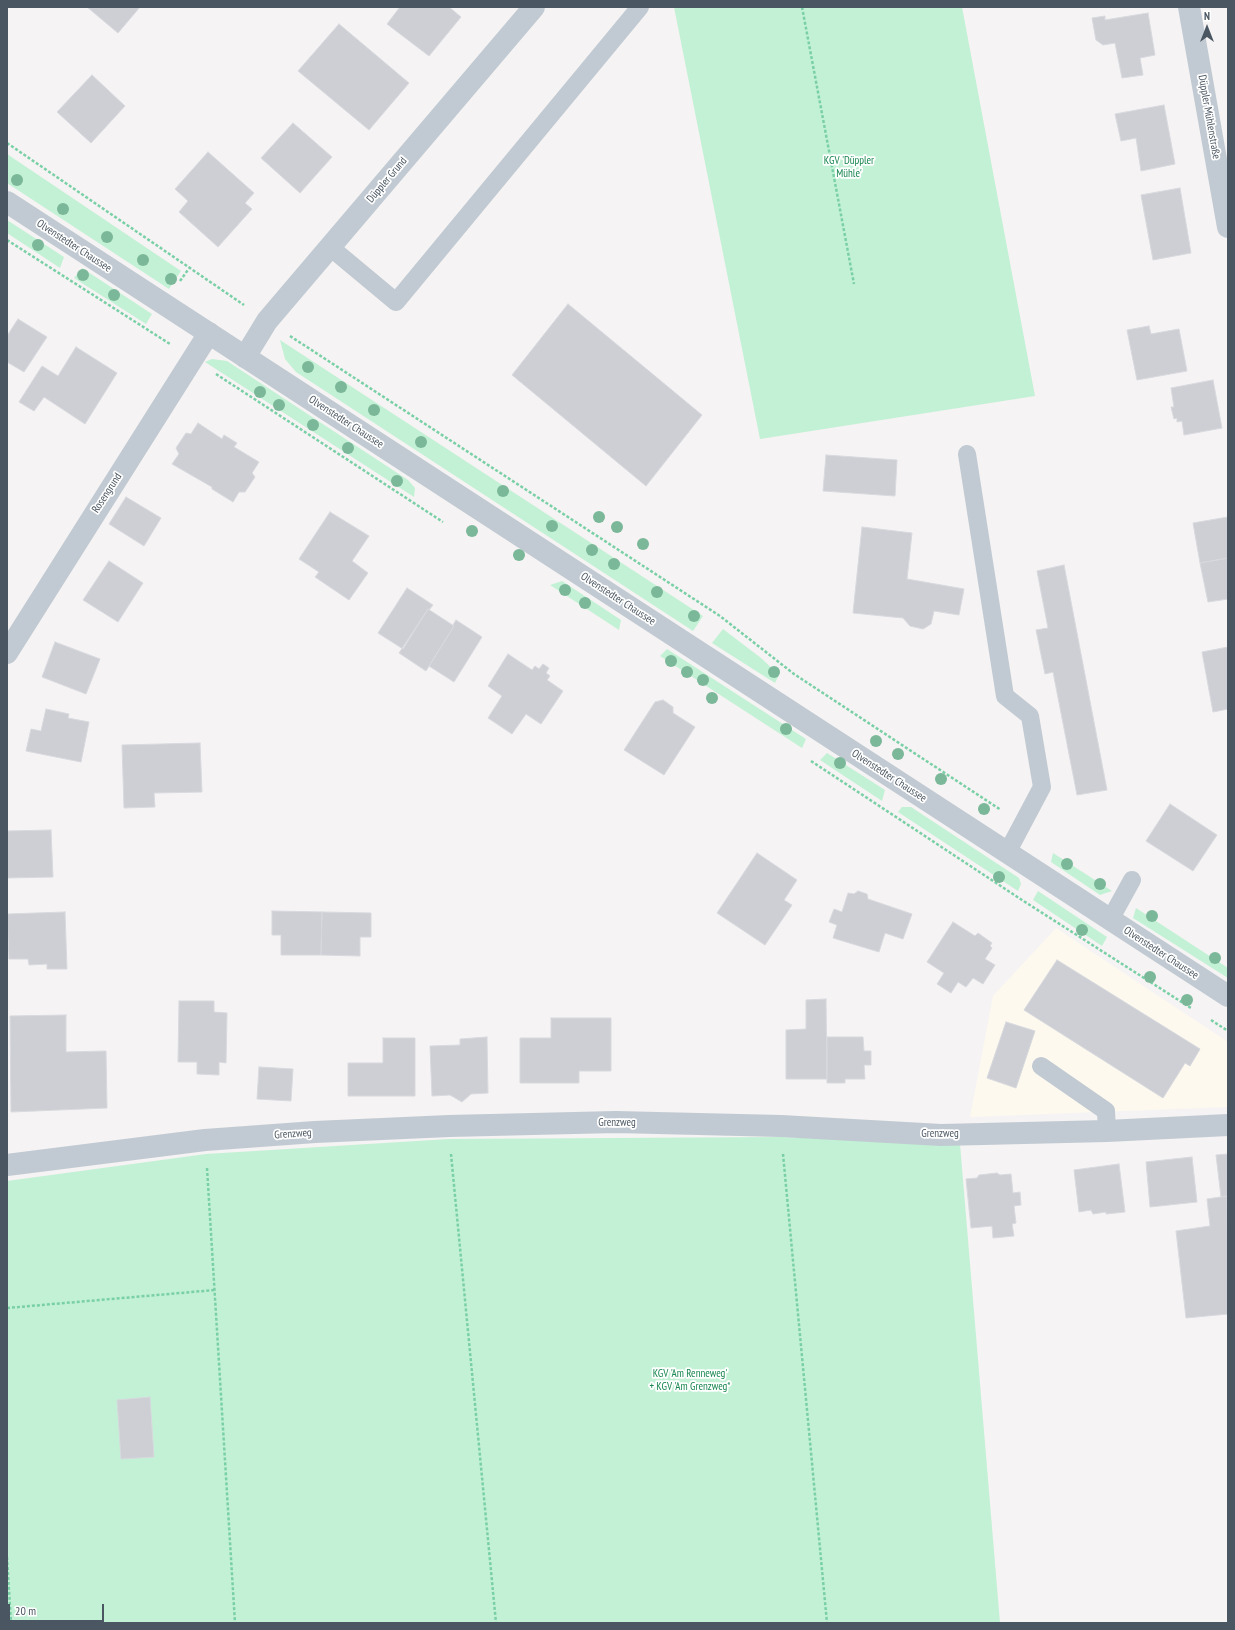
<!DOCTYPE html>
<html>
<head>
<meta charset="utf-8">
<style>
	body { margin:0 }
	#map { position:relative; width:1235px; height:1630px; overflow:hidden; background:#f5f3f3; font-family:"PT Sans Narrow",sans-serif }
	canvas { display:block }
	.frame { position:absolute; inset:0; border:8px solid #4a5661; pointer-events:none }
	.north { position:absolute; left:1187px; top:8px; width:40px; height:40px; -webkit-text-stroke:3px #fff; paint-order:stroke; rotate:0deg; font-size:11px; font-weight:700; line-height:16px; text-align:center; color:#4a5661 }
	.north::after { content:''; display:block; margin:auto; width:14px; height:18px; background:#4a5661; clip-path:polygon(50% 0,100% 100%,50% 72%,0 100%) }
	.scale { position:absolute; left:8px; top:1604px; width:96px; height:18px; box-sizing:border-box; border:2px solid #4a5661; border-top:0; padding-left:5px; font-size:12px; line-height:14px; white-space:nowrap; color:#4a5661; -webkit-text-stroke:3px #fff; paint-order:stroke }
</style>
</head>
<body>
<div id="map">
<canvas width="1235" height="1630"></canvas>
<div class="frame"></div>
<div class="north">N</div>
<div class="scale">20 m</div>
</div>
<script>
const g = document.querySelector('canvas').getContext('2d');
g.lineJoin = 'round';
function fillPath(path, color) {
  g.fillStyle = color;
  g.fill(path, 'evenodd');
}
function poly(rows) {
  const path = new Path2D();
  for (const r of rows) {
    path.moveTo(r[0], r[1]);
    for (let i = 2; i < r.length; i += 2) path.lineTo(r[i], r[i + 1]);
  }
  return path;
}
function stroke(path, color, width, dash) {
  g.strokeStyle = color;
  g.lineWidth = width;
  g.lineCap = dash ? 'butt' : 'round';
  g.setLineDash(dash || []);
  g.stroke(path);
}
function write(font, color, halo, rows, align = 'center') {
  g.font = font + ' "PT Sans Narrow",sans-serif';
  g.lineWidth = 3.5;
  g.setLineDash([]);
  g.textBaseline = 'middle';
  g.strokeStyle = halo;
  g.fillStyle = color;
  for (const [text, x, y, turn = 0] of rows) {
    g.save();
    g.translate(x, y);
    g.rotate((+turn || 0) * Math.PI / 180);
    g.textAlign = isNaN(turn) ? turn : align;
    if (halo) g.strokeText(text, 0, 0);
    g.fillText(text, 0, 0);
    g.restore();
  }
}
fillPath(poly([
	[1056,928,1228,1042,1228,1107,970,1117,993,996]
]), '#fdf9ef');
fillPath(poly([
	[674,7,962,7,1035,396,760,439],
	[7,154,181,271,169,289,7,183],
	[7,220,64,257,60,268,7,233],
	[82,268,152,314,146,324,74,278],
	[280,340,703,616,693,631,296,372,285,359],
	[212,359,227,361,408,480,415,488,414,497,205,362],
	[562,581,621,620,619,630,550,585],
	[723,629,761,658,779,675,775,683,712,643],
	[667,649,806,739,802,748,660,656],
	[827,753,885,790,882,801,820,760],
	[902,807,911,807,1019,878,1021,884,1018,891,898,812],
	[1053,853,1112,891,1100,895,1051,862],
	[1038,891,1107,937,1102,946,1033,900],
	[1136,908,1228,968,1228,978,1133,918],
	[781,1137,960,1144,1000,1623,7,1623,7,1181,206,1154,449,1139]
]), '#c3f1d5');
const building = poly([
	[87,7,140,7,118,33,87,7],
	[400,7,449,7,461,17,429,56,387,24,400,7],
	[1148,13,1155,55,1140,58,1143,75,1122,78,1115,43,1103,45,1096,40,1092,18,1105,16,1105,20,1148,13],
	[339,24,409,83,369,130,298,71,339,24],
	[92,75,125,106,91,143,57,112,92,75],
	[1164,105,1175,164,1141,171,1136,138,1121,141,1115,114,1164,105],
	[293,123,332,157,300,193,261,158,293,123],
	[208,152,254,193,245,203,252,209,218,247,179,212,188,201,175,189,208,152],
	[1180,188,1191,253,1153,260,1141,195,1180,188],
	[568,304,702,415,646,486,512,375,568,304],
	[18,319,47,337,24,372,7,362,7,336,18,319],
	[1149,326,1151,334,1179,329,1187,371,1137,380,1127,330,1149,326],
	[76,347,117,373,85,424,44,397,34,411,19,402,42,366,58,376,76,347],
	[1213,380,1222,428,1184,435,1182,421,1177,422,1177,418,1174,419,1171,407,1174,407,1171,388,1213,380],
	[198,423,222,439,224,435,237,443,234,447,259,462,252,473,255,477,245,492,239,492,233,502,212,489,212,487,172,464,179,454,176,448,186,433,191,434,198,423],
	[826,455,897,460,895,496,823,491,826,455],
	[126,497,161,518,144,546,109,524,126,497],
	[330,512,369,536,352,561,368,573,349,600,315,577,319,572,299,559,330,512],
	[1228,517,1228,558,1200,563,1193,523,1228,517],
	[862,527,912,533,907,579,964,589,959,615,934,611,931,624,923,629,910,626,903,618,853,613,862,527],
	[1228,558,1228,599,1208,602,1200,563,1228,558],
	[109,561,143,583,118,622,83,600,109,561],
	[1064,565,1107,790,1077,795,1053,672,1045,674,1036,630,1048,628,1037,571,1064,565],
	[407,588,433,605,429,610,428,609,403,649,378,633,407,588],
	[428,609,454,626,426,671,399,653,428,609],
	[456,620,482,637,454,682,429,666,454,626,453,625,456,620],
	[55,642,100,659,86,694,42,677,55,642],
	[1228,647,1228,709,1213,712,1202,652,1228,647],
	[508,654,532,670,535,666,539,669,543,664,549,668,546,673,550,676,547,680,563,691,541,724,526,714,512,734,488,718,502,696,488,686,508,654],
	[663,700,673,707,673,713,695,727,664,775,624,750,655,702,663,700],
	[46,709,69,714,68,718,89,722,81,762,26,751,31,729,41,731,46,709],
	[200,743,202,792,154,793,155,807,124,808,122,745,200,743],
	[1170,804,1217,835,1193,871,1146,841,1170,804],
	[51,830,53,877,7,878,7,831,51,830],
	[757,853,797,880,784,900,792,905,765,945,717,913,757,853],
	[858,891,867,894,868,899,912,914,903,939,885,933,879,952,833,938,837,925,829,922,834,909,842,912,848,893,854,894,858,891],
	[272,911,322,912,321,955,281,955,281,935,272,935,272,911],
	[65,912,67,969,47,969,47,964,29,965,28,959,9,959,7,914,65,912],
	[322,912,371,913,371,937,360,937,360,956,321,955,322,912],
	[953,922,975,936,978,933,992,943,990,946,992,948,985,959,995,965,983,984,973,978,966,987,958,982,951,993,937,984,944,973,927,962,953,922],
	[1057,960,1200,1049,1190,1066,1185,1063,1163,1098,1024,1010,1057,960],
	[826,999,827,1079,786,1079,786,1030,806,1029,806,1000,826,999],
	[179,1001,214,1001,214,1012,227,1013,226,1063,219,1062,219,1075,197,1074,197,1062,178,1062,179,1001],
	[66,1015,66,1052,106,1051,107,1108,11,1112,10,1016,66,1015],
	[551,1018,611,1018,611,1071,579,1071,579,1083,520,1083,520,1038,551,1038,551,1018],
	[1006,1022,1035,1031,1016,1088,987,1078,1006,1022],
	[487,1037,488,1093,471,1094,462,1102,450,1095,432,1096,430,1046,460,1045,460,1039,487,1037],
	[827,1037,863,1037,864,1051,871,1051,871,1065,864,1065,865,1079,845,1079,845,1083,827,1083,827,1037],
	[383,1038,415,1038,415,1096,348,1096,348,1063,383,1063,383,1038],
	[259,1067,293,1069,291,1101,257,1099,259,1067],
	[1228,1154,1228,1196,1221,1197,1216,1155,1228,1154],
	[1192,1157,1197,1202,1150,1207,1146,1162,1192,1157],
	[1119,1164,1125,1212,1106,1214,1106,1212,1093,1214,1091,1210,1079,1212,1074,1170,1119,1164],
	[997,1173,1000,1175,1011,1174,1013,1193,1020,1192,1021,1205,1014,1206,1016,1223,1012,1224,1014,1236,993,1238,992,1226,971,1228,966,1179,977,1178,979,1175,997,1173],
	[1227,1196,1228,1314,1186,1318,1176,1231,1210,1226,1207,1199,1227,1196],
	[150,1397,154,1457,121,1459,117,1400,150,1397]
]);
fillPath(building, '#cdcfd5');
stroke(building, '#d7d9de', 1);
stroke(poly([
	[802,7,854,284],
	[7,143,244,305],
	[7,240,170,344],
	[180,281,190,267],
	[290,336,720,616,794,674,1001,810],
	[216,374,443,522],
	[811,761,1022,900,1191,1008],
	[1211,1020,1228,1031],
	[451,1154,496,1623],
	[783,1154,827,1623],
	[207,1168,235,1623],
	[7,1308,215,1290],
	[7,1557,11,1623]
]), '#7ad0a6', 2.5, [3, 2]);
stroke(poly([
	[330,247,396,302,640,7],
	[967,454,1005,696,1030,716,1042,787,1007,853],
	[1110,920,1132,880],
	[1041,1066,1106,1111,1107,1131]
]), '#c1cad2', 18);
stroke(poly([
	[1189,7,1228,227],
	[245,357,267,321,534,7],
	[7,653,209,333],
	[7,1165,205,1140,315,1132,449,1126,616,1122,781,1126,941,1135,1107,1131,1228,1125]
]), '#c1cad2', 22);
stroke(poly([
	[7,202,1228,996]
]), '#c1cad2', 22);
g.fillStyle = '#7bb799';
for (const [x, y] of [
	[17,180],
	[63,209],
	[107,237],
	[38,245],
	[143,260],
	[83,275],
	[171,279],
	[114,295],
	[308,367],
	[341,387],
	[260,392],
	[279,405],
	[374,410],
	[313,425],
	[421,442],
	[348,448],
	[397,481],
	[503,491],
	[599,517],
	[552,526],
	[617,527],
	[472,531],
	[643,544],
	[592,550],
	[519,555],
	[614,564],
	[565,590],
	[657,592],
	[585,603],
	[694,616],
	[671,661],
	[687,672],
	[774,672],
	[703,680],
	[712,698],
	[786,729],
	[876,741],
	[898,754],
	[840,763],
	[941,779],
	[984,809],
	[1067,864],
	[999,877],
	[1100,884],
	[1152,916],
	[1082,930],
	[1215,958],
	[1150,977],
	[1187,1000]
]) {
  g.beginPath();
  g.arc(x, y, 6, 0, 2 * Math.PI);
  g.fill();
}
write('11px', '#4a5661', '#fff', [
	["Düppler Mühlenstraße",1209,117,80],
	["Düppler Grund",387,180,-50],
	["Olvenstedter Chaussee",74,246,33],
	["Olvenstedter Chaussee",346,422,33],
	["Rosengrund",107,493,-57],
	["Olvenstedter Chaussee",618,599,33],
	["Olvenstedter Chaussee",889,776,33],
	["Olvenstedter Chaussee",1161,953,33],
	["Grenzweg",617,1123],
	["Grenzweg",293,1134,-4],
	["Grenzweg",940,1134]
]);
write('11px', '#17864f', '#fff', [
	["KGV 'Düppler",849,161],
	["Mühle'",849,174],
	["KGV 'Am Renneweg'",690,1374],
	["+ KGV 'Am Grenzweg*",690,1387]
]);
</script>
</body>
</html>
